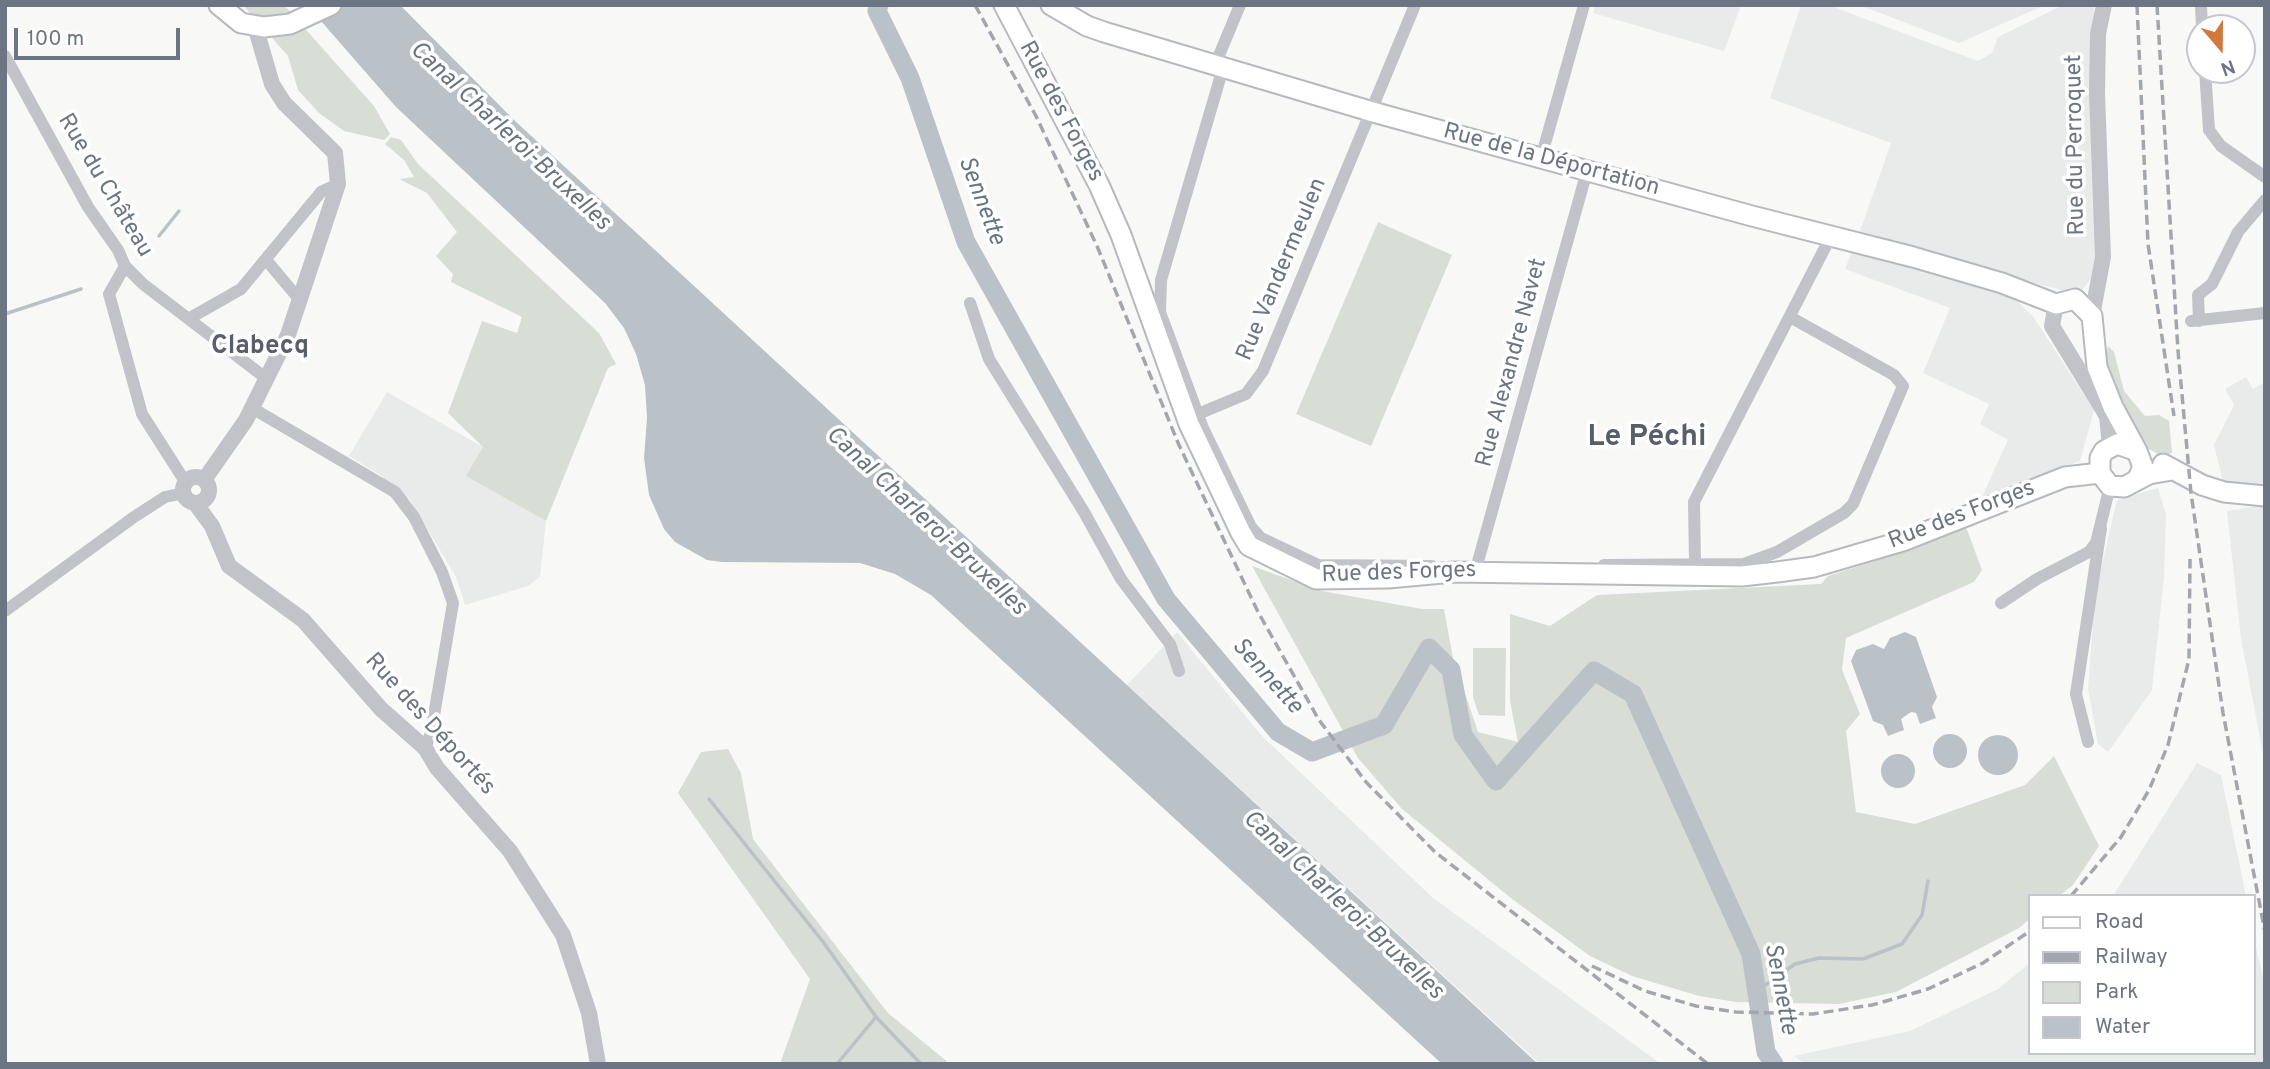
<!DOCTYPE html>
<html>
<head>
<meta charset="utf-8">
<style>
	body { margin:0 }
	#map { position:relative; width:2270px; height:1069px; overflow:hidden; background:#f8f9f7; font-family:Overpass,sans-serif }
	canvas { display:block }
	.frame { position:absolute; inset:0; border:7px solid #6b7584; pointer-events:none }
	.legend { position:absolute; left:2028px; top:894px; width:228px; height:161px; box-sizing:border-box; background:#fff; border:2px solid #c4c8ce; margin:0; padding:9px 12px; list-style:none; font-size:21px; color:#6b7584 }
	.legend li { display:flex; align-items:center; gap:14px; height:35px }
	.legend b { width:35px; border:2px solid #c4c8ce }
	.north { position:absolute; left:2186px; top:14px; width:70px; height:70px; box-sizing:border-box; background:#fff; border:2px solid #c4c8ce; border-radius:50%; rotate:160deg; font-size:19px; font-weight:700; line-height:28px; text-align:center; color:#6b7584 }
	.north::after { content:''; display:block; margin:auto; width:24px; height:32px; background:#d2783d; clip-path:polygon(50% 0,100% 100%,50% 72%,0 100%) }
	.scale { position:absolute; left:14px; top:28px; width:166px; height:32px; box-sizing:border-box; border:4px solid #6b7584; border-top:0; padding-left:9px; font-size:21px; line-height:24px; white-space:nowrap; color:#6b7584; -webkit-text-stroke:5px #fff; paint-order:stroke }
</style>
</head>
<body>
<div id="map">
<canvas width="2270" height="1069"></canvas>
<div class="frame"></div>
<ul class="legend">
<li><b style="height:9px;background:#fff"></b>Road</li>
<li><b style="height:9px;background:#a3a7ad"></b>Railway</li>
<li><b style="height:19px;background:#d8ddd6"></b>Park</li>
<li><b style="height:19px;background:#bac2c8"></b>Water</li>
</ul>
<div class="north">N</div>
<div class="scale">100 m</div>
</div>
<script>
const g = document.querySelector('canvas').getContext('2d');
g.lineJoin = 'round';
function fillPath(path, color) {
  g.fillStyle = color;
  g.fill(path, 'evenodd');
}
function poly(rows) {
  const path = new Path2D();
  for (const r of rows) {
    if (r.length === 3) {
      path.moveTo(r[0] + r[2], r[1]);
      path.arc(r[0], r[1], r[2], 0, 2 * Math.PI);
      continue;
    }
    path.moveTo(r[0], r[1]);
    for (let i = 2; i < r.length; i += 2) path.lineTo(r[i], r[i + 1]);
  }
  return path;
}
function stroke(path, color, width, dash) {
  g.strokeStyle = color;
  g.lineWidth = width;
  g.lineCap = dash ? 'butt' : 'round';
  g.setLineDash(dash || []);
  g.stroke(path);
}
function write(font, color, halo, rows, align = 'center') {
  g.font = font + ' Overpass,sans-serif';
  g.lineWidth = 7;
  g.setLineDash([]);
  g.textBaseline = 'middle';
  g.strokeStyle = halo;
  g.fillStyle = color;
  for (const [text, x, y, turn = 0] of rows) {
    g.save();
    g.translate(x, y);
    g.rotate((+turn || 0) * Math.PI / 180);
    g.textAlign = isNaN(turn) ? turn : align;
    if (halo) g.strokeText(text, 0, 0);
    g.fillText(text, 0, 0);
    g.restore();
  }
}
fillPath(poly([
	[1595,5,1730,5,1740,8,1724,51,1593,13],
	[1801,5,1828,5,1978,61,1992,53,1998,37,2063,5,2094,5,2095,256,2090,280,2082,290,2065,291,1989,271,1860,231,1891,143,1770,98],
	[1859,5,2045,5,1959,43],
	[1852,250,1959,278,2015,299,2032,315,2094,410,2080,461,1980,501,2008,440,1980,424,1989,404,1923,373,1950,308,1845,269],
	[2246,377,2253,389,2265,382,2265,487,2223,482,2214,445,2234,405,2225,389],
	[387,392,483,447,467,476,546,521,540,577,528,586,465,605,456,577,410,500,380,475,349,456],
	[2158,488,2166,515,2164,577,2152,690,2108,752,2098,744,2088,688,2095,595,2117,500],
	[2265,505,2265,763,2241,639,2227,511],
	[1177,632,1262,736,1432,897,1661,1064,1540,1064,1127,685],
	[2197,763,2221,775,2246,896,2113,896],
	[2254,937,2265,988,2265,1064,1805,1064,1794,1056,1910,1031,1998,989,2030,963,2030,1053,2254,1053]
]), '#e9eaea');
fillPath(poly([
	[243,5,284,5,374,106,390,134,384,140,344,131,319,113,298,90,288,56],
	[391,137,401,140,418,164,599,333,616,364,608,368,546,521,466,476,483,447,448,413,482,321,517,333,522,317,451,282,453,274,436,256,457,232,427,193,399,179,414,177,404,160,385,144],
	[1378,222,1452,255,1371,446,1296,414],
	[2108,346,2114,352,2124,391,2145,416,2159,415,2169,421,2172,453,2162,456,2147,448,2138,438,2104,371],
	[1966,527,1982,570,1974,582,1846,638,1842,670,1860,714,1846,731,1856,812,1915,824,2025,785,2054,756,2099,846,2073,885,2059,896,2030,896,2030,919,2019,928,1896,992,1839,1004,1736,1002,1699,996,1632,976,1590,956,1512,899,1402,809,1358,758,1252,566,1322,591,1422,609,1444,609,1453,658,1478,732,1518,742,1510,701,1510,614,1550,626,1597,595,1821,584,1828,576,1921,546],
	[1473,648,1506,648,1505,716,1479,715,1473,697],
	[728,749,741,773,753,839,888,1013,950,1064,780,1064,810,979,678,793,701,752]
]), '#d8ddd6');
fillPath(poly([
	[307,5,400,5,514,120,1538,1064,1442,1064,931,595,895,574,860,563,722,562,707,560,675,542,664,529,649,495,644,458,647,418,645,385,636,354,624,328,605,303,396,107],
	[1905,632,1916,637,1937,697,1932,707,1936,718,1920,724,1916,713,1911,712,1901,719,1904,730,1888,736,1883,725,1873,721,1851,661,1856,650,1873,644,1884,649,1890,638],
	[1950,751,17],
	[1998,755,20],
	[1898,771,17]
]), '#bac2c8');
stroke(poly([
	[159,236,179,211],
	[5,314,81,289],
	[709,799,824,943,876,1017,921,1064],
	[1757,991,1795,964,1819,958,1863,959,1902,944,1922,915,1928,881],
	[837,1064,876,1017]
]), '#bac2c8', 3.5);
stroke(poly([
	[879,5,877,11,910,78,966,242,1166,599,1278,732,1312,752,1384,725,1429,648,1451,670,1463,735,1496,781,1594,671,1633,694,1751,954,1766,1052,1774,1064]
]), '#bac2c8', 19);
const secondary = poly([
	[219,5,241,23,264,27,290,24,331,5],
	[1004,5,1099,185,1121,235,1189,424,1241,533,1249,546,1316,579,1388,578,1454,572,1742,576,1777,572,1814,567,1903,541,2065,477,2100,473],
	[1051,5,1087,26,1104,32,1373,112,1752,216,1913,257,2002,283,2056,304,2075,299,2092,316,2097,367,2113,407,2137,451],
	[2163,464,2202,485,2224,492,2265,496],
	[2137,480,2143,467,2137,451,2117,444,2104,451,2100,458,2100,473,2110,486,2124,487,2149,474,2172,470]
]);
stroke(secondary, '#b6b9be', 23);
stroke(poly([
	[2201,5,2202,28],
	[5,56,88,207,118,250,125,266,143,284,267,379],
	[1215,65,1240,5],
	[1223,68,1161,280,1160,312,1203,428,1251,527,1261,538,1318,565,1432,566],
	[2205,70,2209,130,2221,146,2265,177],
	[1541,158,1584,5],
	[267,261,299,299],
	[125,266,109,294,142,414,186,483],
	[970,303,989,359,1084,512,1121,579,1170,644,1179,671],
	[190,318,241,289,321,192,338,184],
	[2191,321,2265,313],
	[2199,321,2198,295,2212,284,2238,232,2265,200],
	[252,408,395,492,414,517,442,572,453,603,431,733,425,748],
	[1198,414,1246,394,1263,371,1415,5],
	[1695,564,1694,502,1831,236],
	[1477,565,1587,171],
	[1604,565,1744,564,1777,552,1844,513,1853,504,1903,386,1894,375,1790,317],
	[2001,603,2037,579,2089,552,2096,543,2110,486],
	[5,611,134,517,165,497,184,493],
	[2088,742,2076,694,2101,528]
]), '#c1c3c8', 12);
stroke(poly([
	[2056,304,2052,326,2107,416,2110,446],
	[2092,316,2103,257,2097,93,2098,34,2104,5],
	[196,490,13],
	[204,480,246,420,288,335,338,184,335,153,284,103,272,84,255,26],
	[195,503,212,526,229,566,303,620,381,709,425,748,437,768,510,851,563,935,589,1013,598,1064]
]), '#c1c3c8', 16);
stroke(secondary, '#fff', 19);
stroke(poly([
	[975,5,1036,116,1097,246,1179,445,1258,612,1319,720,1366,782,1435,852,1708,1064],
	[2137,5,2148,244,2174,416],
	[2157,5,2178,351,2191,493,2223,713,2265,932],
	[2071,896,2121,837,2149,790,2168,745,2189,659,2190,559],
	[1592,966,1645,991,1696,1006,1736,1012,1813,1014,1872,1005,1928,989,1983,963,2030,931]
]), '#a3a7ad', 3.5, [10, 5]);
write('23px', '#6b7584', '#fff', [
	["Rue des Forges",1060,112,62],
	["Rue du Perroquet",2077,145,-91],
	["Rue de la Déportation",1551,161,15],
	["Rue du Château",104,186,59],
	["Rue Vandermeulen",1283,270,-67],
	["Rue Alexandre Navet",1513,363,-75],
	["Rue des Forges",1962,516,-21],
	["Rue des Forges",1399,574,-2],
	["Rue des Déportés",429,725,48]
]);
write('italic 24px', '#67757f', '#fff', [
	["Canal Charleroi-Bruxelles",509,137,43],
	["Sennette",980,201,69],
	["Canal Charleroi-Bruxelles",925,522,43],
	["Sennette",1266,677,48],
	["Canal Charleroi-Bruxelles",1342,906,43],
	["Sennette",1779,989,79]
]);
write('bold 26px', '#585f6a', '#fff', [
	["Clabecq",260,348]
]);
write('bold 30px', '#585f6a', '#fff', [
	["Le Péchi",1647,439]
]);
</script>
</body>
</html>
